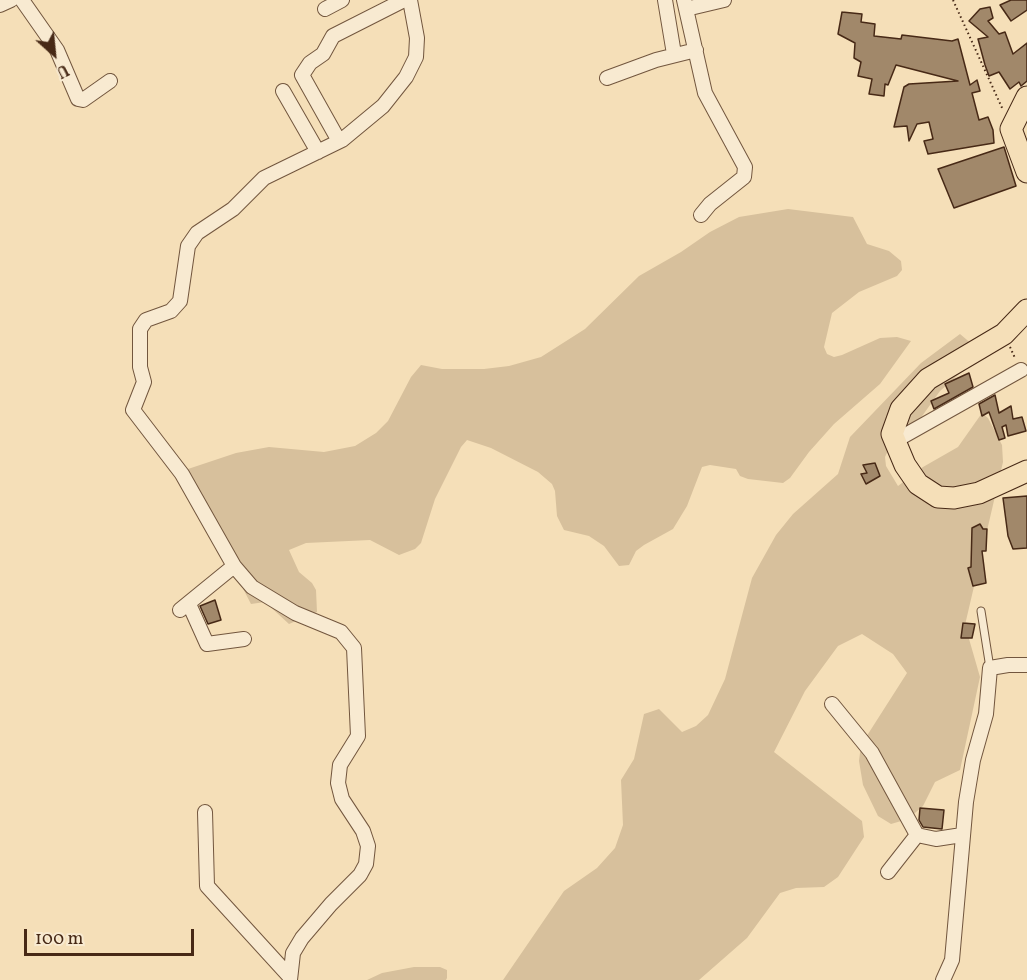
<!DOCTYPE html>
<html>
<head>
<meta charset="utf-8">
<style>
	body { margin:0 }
	#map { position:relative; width:1027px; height:980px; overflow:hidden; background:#f5dfb8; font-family:Vollkorn,serif }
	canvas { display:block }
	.north { position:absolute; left:24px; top:24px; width:60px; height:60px; -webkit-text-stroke:4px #f8ead1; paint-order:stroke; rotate:153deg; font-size:16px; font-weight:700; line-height:24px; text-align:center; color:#472916 }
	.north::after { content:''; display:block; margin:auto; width:21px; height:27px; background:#472916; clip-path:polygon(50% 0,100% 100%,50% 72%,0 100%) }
	.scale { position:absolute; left:24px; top:929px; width:170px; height:27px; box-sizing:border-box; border:3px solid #472916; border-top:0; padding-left:8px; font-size:18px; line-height:21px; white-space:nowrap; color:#472916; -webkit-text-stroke:4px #f8ead1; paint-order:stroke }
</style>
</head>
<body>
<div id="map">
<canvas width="1027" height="980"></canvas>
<div class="north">U</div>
<div class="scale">100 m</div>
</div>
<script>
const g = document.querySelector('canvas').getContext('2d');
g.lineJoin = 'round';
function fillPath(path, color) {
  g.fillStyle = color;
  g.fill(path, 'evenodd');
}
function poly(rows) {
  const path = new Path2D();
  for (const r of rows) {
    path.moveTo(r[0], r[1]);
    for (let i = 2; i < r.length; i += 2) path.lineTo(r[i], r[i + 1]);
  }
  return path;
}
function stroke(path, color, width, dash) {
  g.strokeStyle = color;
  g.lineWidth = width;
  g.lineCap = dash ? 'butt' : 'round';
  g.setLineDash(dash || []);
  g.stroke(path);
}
fillPath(poly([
	[788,209,853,217,867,244,889,251,901,261,902,270,897,276,859,292,832,313,824,347,827,354,834,357,842,355,880,338,897,337,911,341,880,384,834,424,809,452,790,478,783,483,748,479,740,476,736,469,710,465,702,467,687,506,673,529,644,545,636,551,629,565,619,566,604,546,589,536,564,530,557,516,555,491,552,484,538,472,491,448,467,440,461,447,435,499,421,543,415,549,399,555,370,540,306,543,289,550,299,572,312,583,316,590,317,612,289,624,265,602,251,604,182,471,236,453,269,447,324,452,355,446,376,433,388,421,411,377,421,365,442,369,484,369,509,366,541,357,585,329,639,276,681,252,710,232,739,217],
	[960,334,973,345,966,368,940,391,915,426,892,442,885,457,886,466,898,486,923,467,958,447,982,413,988,418,1002,445,1003,462,965,625,980,677,960,770,935,782,923,806,908,819,891,824,878,816,863,785,859,761,861,745,907,673,893,654,862,634,838,646,805,691,774,752,862,821,864,837,838,877,824,887,796,888,780,893,747,938,699,980,503,980,564,891,597,868,615,848,623,825,621,780,634,759,644,714,659,709,682,732,696,726,708,715,725,679,752,578,776,535,793,514,838,474,850,437,921,363],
	[414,967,440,967,447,970,447,978,446,980,367,980,382,973]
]), '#d7c09c');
const building = poly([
	[1011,0,1027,0,1027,10,1011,21,1000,5,1011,0],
	[990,7,993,18,988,21,999,34,1005,32,1013,54,1027,43,1027,81,1021,86,1019,82,1010,89,999,72,989,76,985,65,978,39,988,37,969,21,980,9,990,7],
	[842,12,862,14,861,22,875,24,874,36,901,39,902,35,952,41,958,39,970,85,977,80,980,91,972,93,979,120,988,117,993,130,994,143,928,154,924,141,933,139,929,122,917,124,909,141,907,126,894,127,904,87,909,84,958,81,896,65,888,85,885,84,884,96,869,94,872,79,858,76,861,62,854,58,855,43,838,34,842,12],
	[1004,147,1016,186,954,208,938,169,1004,147],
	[969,373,973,387,934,409,931,401,949,393,945,384,969,373],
	[995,395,999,413,1011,406,1013,419,1022,417,1026,431,1008,436,1006,425,1002,427,1005,438,999,440,989,412,982,416,979,404,995,395],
	[875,463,880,476,866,484,861,474,867,473,863,465,875,463],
	[1027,496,1027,548,1013,549,1008,536,1003,498,1027,496],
	[980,524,983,529,987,529,986,551,982,551,986,583,973,586,968,568,971,567,972,528,980,524],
	[215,600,221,620,208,624,200,606,215,600],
	[963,623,975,624,972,638,961,638,963,623],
	[920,808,944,810,942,829,923,827,919,820,920,808]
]);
fillPath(building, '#a1886a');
stroke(building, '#472916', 1.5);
const service = poly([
	[981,611,990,668]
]);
const minor = poly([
	[22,0,57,50,78,99,83,100,110,81],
	[665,0,674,54],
	[684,0,705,93,745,167,744,177,710,204,701,215],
	[0,5,11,0],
	[325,9,342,0],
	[686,9,724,0],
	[607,78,656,60,696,50],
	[283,91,318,152],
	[339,141,302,75,310,63,323,54,333,36,404,0],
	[893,442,1021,370],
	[189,604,207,644,244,639],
	[180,610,234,566],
	[832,704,872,753,917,835,936,839,962,835],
	[205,812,207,886,290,977],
	[888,872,917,835],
	[290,980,293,953,302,938,331,904,360,875,366,864,368,846,363,831,342,799,338,783,340,765,358,736,354,648,341,632,295,613,252,587,234,566,182,474,133,410,144,382,140,367,140,329,146,320,171,311,180,301,188,246,197,233,233,209,264,178,342,140,383,106,406,77,416,57,417,38,410,0],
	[943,980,952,960,966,802,973,760,986,714,990,668,1008,665,1027,665]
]);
const primary = poly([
	[1027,97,1011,129,1027,172],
	[1027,310,1004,334,928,379,901,409,892,434,905,465,918,484,938,497,954,498,979,493,1027,471]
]);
stroke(service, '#72563e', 9);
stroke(minor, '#72563e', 16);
stroke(primary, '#472916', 23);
stroke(poly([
	[953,0,1003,110],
	[1010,347,1015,358]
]), '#472916', 2, [1.5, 3]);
stroke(service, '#f8ead1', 7);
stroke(minor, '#f8ead1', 14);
stroke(primary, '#f5dfb8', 21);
</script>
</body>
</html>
